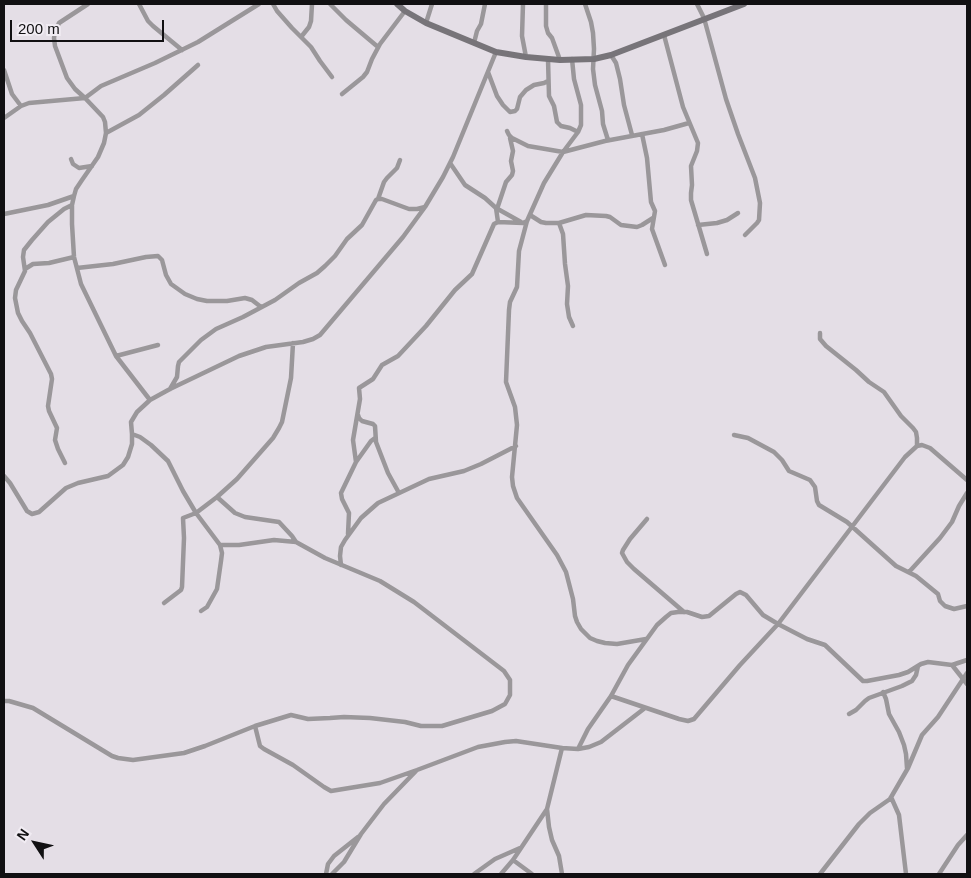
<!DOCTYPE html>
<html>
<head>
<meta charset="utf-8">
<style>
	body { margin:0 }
	#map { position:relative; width:971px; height:878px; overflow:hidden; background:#e4dee6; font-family:Helvetica,sans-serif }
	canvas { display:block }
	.frame { position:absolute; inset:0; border:5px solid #111012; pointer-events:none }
	.north { position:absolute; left:10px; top:818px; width:50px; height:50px; -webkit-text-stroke:4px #f1ecf3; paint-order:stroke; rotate:305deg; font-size:14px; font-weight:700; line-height:20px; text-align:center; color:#111012 }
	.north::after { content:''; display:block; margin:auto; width:18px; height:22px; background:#111012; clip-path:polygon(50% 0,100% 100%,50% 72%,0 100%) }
	.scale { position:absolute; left:10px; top:20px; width:154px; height:22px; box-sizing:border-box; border:2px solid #111012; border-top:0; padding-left:6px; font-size:15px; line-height:18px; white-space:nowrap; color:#111012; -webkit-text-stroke:4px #f1ecf3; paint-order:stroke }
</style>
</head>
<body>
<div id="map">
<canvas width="971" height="878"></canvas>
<div class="frame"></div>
<div class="north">N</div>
<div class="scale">200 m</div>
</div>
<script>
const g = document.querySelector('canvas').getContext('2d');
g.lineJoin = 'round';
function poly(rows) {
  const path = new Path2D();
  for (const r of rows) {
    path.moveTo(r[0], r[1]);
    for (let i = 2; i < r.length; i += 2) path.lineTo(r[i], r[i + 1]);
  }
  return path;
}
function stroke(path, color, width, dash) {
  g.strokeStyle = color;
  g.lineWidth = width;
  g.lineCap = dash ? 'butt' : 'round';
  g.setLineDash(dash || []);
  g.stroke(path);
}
stroke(poly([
	[88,4,59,23,55,32,54,38,55,46,67,78,75,89,85,98,103,117,105,122,106,133,104,143,98,157,82,180,76,189,74,196,72,205,72,224,74,257,81,284,116,356,150,400],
	[139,4,148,21,153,26,182,50],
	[273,4,277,11,292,28,311,47,320,61,332,77],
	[330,4,346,20,378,47],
	[523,4,522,36,526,57],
	[546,4,546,26,548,33,552,38,560,60],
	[585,4,591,22,593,33,594,49,593,69,595,85,602,111,603,124,608,140],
	[697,4,704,18,726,99,738,134,755,178,760,203,759,220,757,223,745,235],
	[426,23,432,4],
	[664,35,683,107,698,143,697,151,691,166,692,185,691,193,691,200,707,254],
	[301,37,309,27,311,21,312,4],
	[474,43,477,31,481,24,485,4],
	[611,55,616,63,620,79,624,105,632,135],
	[548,59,549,96,554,106,557,122,561,126,570,128,578,132],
	[572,59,574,79,581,105,581,125,578,132,563,152,544,183,527,221,519,251,517,287,510,302,509,310,506,382,515,407,517,425,512,477,513,486,517,498,557,555,566,572,573,599,575,616,577,622,581,629,590,638,597,641,605,643,617,644,646,639],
	[4,70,12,94,21,106],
	[488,72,497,96,503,105,510,112,515,111,517,109,520,97,526,90,534,85,544,83,548,81],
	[342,94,363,77,367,72,372,59,380,44,405,11],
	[4,118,21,106,29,103,85,98,101,86,155,63,198,42,259,4],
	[507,131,509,135,512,138,528,146,563,152,605,141,664,130,689,123],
	[106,133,139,115,164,95,198,65],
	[642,134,647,158,651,202,655,211,652,229,665,265],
	[71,159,73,164,79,168,92,166],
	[450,163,465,185,485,198,496,208,521,222],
	[378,199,384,182,387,178,397,168,400,160],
	[496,208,498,222],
	[497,209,506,182,512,175,513,171,511,161,513,151,510,138],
	[4,214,48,205,74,196],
	[530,215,541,222,546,223,559,223,586,215,606,216,610,217,621,225,637,227,642,225,653,218],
	[559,223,563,234,565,264,568,286,567,304,569,317,573,326],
	[698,225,717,223,727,220,738,213],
	[77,268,113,264,146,257,158,256,162,260,166,275,171,284,185,294,197,299,207,301,227,301,245,298,252,300,261,307],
	[25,269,33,264,49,263,74,257],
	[820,333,820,339,826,346,856,370,869,382,884,392,901,416,913,428,916,432,917,438,917,446],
	[116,356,158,345],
	[170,389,177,377,178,366,179,362,201,340,216,329,243,317,275,300,299,283,317,273,325,266,335,256,347,239,362,225,376,200,378,199,382,199,409,209,417,209,425,207],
	[358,415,359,418,362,421,373,424,375,426,376,442,388,473,399,493],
	[132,434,140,437,151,445,168,461,183,491,196,513,220,545,222,553,221,561,217,589,207,607,201,611],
	[734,435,748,438,774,452,782,460,789,471,810,480,815,487,817,501,819,505,847,522,896,566,916,576,938,594,940,601,945,606,954,609,967,606],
	[356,462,353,440,360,399,359,388,373,379,382,365,398,356,426,326,455,290,472,274,494,224,498,222,523,223,527,221],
	[65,463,58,449,55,440,57,428,49,411,48,406,52,379,51,374,30,333,22,321,18,313,15,298,16,290,25,271,23,257,24,250,32,240,48,222,64,209,72,205],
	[4,476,10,483,27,511,32,514,39,512,66,488,78,483,108,476,123,465,128,457,132,444,132,434,131,422,137,412,150,400,170,389,239,356,266,347,303,342,313,339,320,335,403,237,425,207,443,177,453,157,496,52],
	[217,497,235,513,245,517,279,522,292,536,296,542],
	[647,519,630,539,623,550,622,553,627,562,634,569,684,612],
	[348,534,349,513,342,499,341,493,356,462,371,441,375,438],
	[341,565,340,556,341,547,345,540,361,518,378,503,429,479,464,471,481,464,516,446],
	[909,572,940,538,952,522,959,506,967,493],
	[164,603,181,590,182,587,184,538,183,518,196,513,217,497,237,479,273,438,279,428,282,422,291,378,293,343],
	[952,665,967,684],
	[883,692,886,699,889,714,899,732,904,745,906,754,907,768],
	[611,696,679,719,688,721,694,719,740,665,778,624,807,639,825,645,863,681,867,681,899,675,908,672,921,664,928,662,952,665,967,660],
	[4,701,9,701,33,708,112,756,118,758,133,760,184,753,205,746,255,726,291,715,308,719,330,718,344,717,370,718,405,722,421,726,442,726,492,711,505,704,510,695,510,680,504,671,414,602,380,581,325,558,296,542,274,540,239,545,220,545],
	[849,714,856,710,865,701,869,698,902,686,912,681,916,675,918,666],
	[255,726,260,746,264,749,293,765,324,787,331,791,380,783,417,770,478,747,505,742,516,741,562,748,578,749,589,747,601,742,645,708],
	[578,749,588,729,611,696,628,665,657,625,666,617,671,613,678,612,687,612,702,617,709,616,736,594,740,592,746,595,763,615,778,624,905,457,917,446,922,445,930,448,967,480],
	[891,797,899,815,906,874],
	[547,809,549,827,552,840,559,856,562,874],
	[513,860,532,874],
	[326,874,328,864,334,856,358,837],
	[332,874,344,862,361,834,384,804,416,771],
	[474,874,495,859,520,848],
	[501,874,513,860,547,809,562,748],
	[820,874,859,824,870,813,890,799,908,768,922,735,938,717,967,673],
	[939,874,958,845,967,835]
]), '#9a979a', 4.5);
stroke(poly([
	[397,4,405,11,426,23,496,52,526,57,560,60,594,59,611,55,744,4]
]), '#777479', 6);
</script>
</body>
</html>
